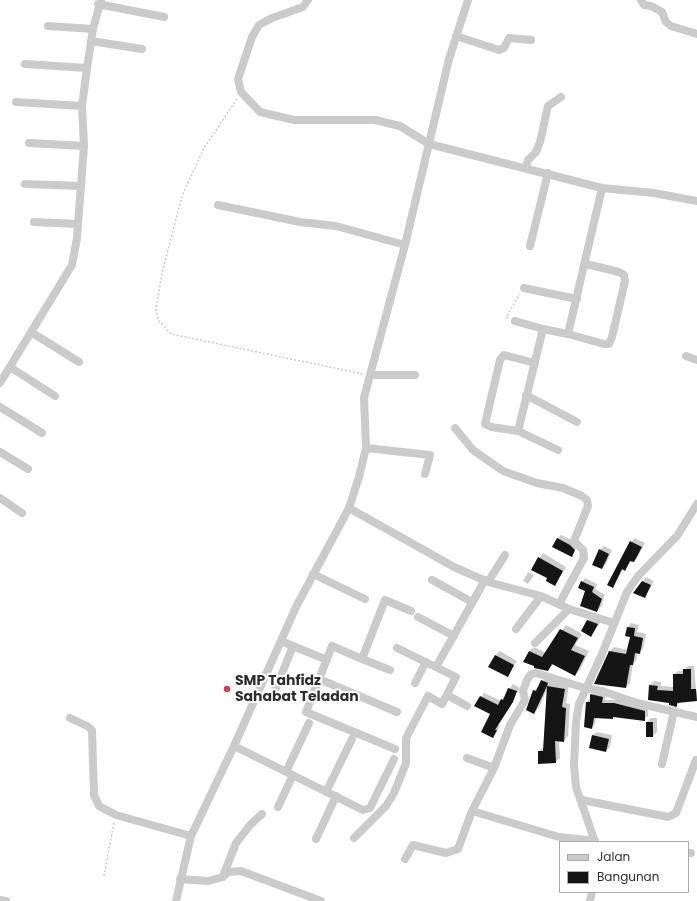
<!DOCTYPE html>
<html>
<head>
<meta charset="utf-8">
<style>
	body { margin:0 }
	#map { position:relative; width:697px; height:901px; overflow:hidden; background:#fff; font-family:Poppins,sans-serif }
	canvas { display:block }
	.legend { position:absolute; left:559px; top:841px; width:130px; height:52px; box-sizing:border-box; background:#fff; border:1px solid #ababab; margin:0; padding:5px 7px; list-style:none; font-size:12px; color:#2e2e2e }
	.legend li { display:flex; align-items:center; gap:8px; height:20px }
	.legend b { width:20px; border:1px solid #ababab }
</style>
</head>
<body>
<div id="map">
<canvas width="697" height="901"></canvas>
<ul class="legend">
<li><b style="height:5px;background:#cbcbcb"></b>Jalan</li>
<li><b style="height:11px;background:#151515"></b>Bangunan</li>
</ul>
</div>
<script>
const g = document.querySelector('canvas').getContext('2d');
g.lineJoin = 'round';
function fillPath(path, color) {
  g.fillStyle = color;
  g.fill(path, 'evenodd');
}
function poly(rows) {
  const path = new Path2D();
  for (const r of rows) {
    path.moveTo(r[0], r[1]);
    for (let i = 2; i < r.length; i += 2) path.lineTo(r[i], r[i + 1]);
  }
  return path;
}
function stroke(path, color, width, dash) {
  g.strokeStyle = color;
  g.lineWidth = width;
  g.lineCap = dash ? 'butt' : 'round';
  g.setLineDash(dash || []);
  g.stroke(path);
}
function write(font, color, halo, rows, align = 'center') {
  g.font = font + ' Poppins,sans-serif';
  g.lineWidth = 4;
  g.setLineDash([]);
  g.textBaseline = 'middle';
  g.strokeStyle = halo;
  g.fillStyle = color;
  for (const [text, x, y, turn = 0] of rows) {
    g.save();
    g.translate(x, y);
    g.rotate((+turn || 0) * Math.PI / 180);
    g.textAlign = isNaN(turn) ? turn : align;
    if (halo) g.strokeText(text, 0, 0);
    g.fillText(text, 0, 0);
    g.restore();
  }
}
fillPath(poly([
	[561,535,574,541,578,546,571,555,557,539],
	[634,538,645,543,637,558,634,561,632,560,625,570,623,569,613,587,608,585],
	[604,546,612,550,606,564,602,568,600,550],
	[543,553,566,567,555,584,548,578,532,569],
	[528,572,534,575,528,584,523,581],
	[646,577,654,581,645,597,635,592],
	[585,578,597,584,595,589,605,595,601,607,597,611,582,582],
	[592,617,602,620,591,636,588,621],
	[631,623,639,625,637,632,646,634,643,649,638,652,636,661,633,663,630,683,626,687,610,651,614,647,628,650,631,636,626,635,628,627],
	[566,625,582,634,575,645,589,651,580,670,575,674,554,664,548,670,529,651,534,647,546,653],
	[500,651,517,661,507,676,496,655],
	[688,666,694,666,697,700,681,701,677,705,650,685,654,681,661,682,661,686,674,687,674,675,678,671,684,671],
	[547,676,569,685,566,703,570,704,568,736,564,741,559,740,560,758,556,762,539,751,544,747,547,689,539,708,534,713,534,691],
	[513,684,520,688,498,725,500,726,496,733,493,737,491,714,481,697,484,693,501,701],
	[594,692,606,694,605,700,618,700,648,707,648,716,644,719,614,716,613,718,596,717,595,724,592,727,587,702],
	[651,718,657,718,657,732,653,736,647,722],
	[596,732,612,735,610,747,606,751,592,736]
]), '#0003');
fillPath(poly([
	[557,538,570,545,575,550,572,557,552,547],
	[630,541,642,547,634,562,630,561,625,571,622,569,613,588,607,585],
	[599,549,609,554,602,569,592,565],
	[538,557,563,571,555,586,546,581,547,578,531,570],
	[581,581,594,587,592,592,602,599,597,612,580,606,585,591,578,588],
	[642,581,651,585,645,598,633,593],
	[587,620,598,624,591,637,581,631],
	[627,627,635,628,634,636,643,638,640,654,635,653,633,665,630,665,626,688,594,684,609,651,626,654,630,637,625,636],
	[560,629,578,638,571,650,585,656,575,676,552,664,548,671,534,668,534,666,523,662,529,651,542,657],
	[495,655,514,665,508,677,488,667],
	[683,669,691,669,691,689,696,689,697,701,677,703,677,707,669,705,669,703,648,700,649,685,658,686,657,690,673,691,673,674,683,674],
	[541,680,548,683,547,686,565,689,562,707,566,708,564,742,555,741,556,763,538,764,538,751,543,751,547,686,534,714,526,710,533,690,536,691],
	[508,688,517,691,513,702,495,730,497,730,493,738,481,732,490,714,474,706,480,696,498,705,501,699,503,700],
	[590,694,603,697,602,703,614,703,645,711,645,721,613,717,613,719,594,718,592,729,584,727,586,702,590,702],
	[646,722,653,722,653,737,646,737],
	[592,735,609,739,606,752,589,748]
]), '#151515');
stroke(poly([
	[237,99,204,148,182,196,162,273,156,310,158,320,171,334,363,374],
	[508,318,506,317,520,294],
	[104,876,114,822]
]), '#cbcbcb', 1.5, [2, 2]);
stroke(poly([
	[308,0,303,7,272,18,259,25,252,37,238,79,241,92,260,112,294,120,375,120,400,126,429,144,602,188,654,193,697,201],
	[641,0,644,5,651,6,662,12,666,22,671,26,697,34],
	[98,4,164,17],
	[48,26,93,29],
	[456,36,499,50,504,48,509,38,531,40],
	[91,41,142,49],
	[25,64,87,68],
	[16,102,82,106],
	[29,143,84,146],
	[526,167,528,160,536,152,540,142,548,106,561,97],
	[25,184,81,186],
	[218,205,300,222,336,226,405,245],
	[34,222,78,224],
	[530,246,548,173],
	[524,288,577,299],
	[515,321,543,329],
	[31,332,79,362],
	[568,334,604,344,609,344,612,337,625,281,624,275,619,272,586,264],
	[686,356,697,360],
	[535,363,504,355,500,360,485,424,491,427,518,431,558,450],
	[10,367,55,396],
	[370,375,415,375],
	[0,383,72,265,77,238,84,146,82,106,87,68,93,29,101,0],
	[526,395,577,422],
	[0,407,42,433],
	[455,428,473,450,503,471,537,483,563,488,582,496,587,500,588,506,574,541,583,550,584,558,559,604],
	[518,431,543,329,568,334,602,188],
	[366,448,430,455,425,474],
	[0,452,28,469],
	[0,498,22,513],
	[349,508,454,567,488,582,541,596,569,609,614,623],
	[313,574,365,599],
	[432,580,472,602],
	[488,582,505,555],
	[418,617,454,636],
	[516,629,541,596],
	[281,641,327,660],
	[535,643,569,609],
	[362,659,390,670],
	[436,667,485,580],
	[319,679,397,712],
	[415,683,426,662],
	[447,695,467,706],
	[273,696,293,646],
	[70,718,87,726,92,730,94,795,99,806,116,815,191,836],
	[234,746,296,607,349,508,359,477,366,448,364,398,370,375,405,245,449,59,468,0],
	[395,749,306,712,332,646,362,659,385,600,411,611],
	[467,758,494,768],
	[662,764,674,711],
	[286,772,309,723],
	[326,792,352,739],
	[582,800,668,817,676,813,696,760],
	[278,807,293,775],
	[472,811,559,837,595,841],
	[354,838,386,806,394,793,406,763,406,738,428,696,442,704,456,677,397,648],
	[316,839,336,796],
	[595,842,576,787,574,765,576,722,579,704,602,654,627,592,639,575,677,536,697,504],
	[688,853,691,853],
	[405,859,413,845,446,853,458,849,472,811,494,768,510,725,525,700,523,691,527,680,531,674,536,673,585,688,602,691,637,703,697,717],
	[223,876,236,843,251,824,262,814],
	[180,879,208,881,223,877,228,872,241,871,321,901],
	[0,900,6,901],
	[176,901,191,836,234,746,363,810,370,808,394,759],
	[590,901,592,892]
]), '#cbcbcb', 8);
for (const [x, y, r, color] of [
	[227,689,4,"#d24255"]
]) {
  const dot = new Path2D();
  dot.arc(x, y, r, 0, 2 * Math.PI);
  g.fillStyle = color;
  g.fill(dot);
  stroke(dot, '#fff', 1.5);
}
write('bold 14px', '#2e2e2e', '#fff', [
	["SMP Tahfidz",235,681],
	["Sahabat Teladan",235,697]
], 'left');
</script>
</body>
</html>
